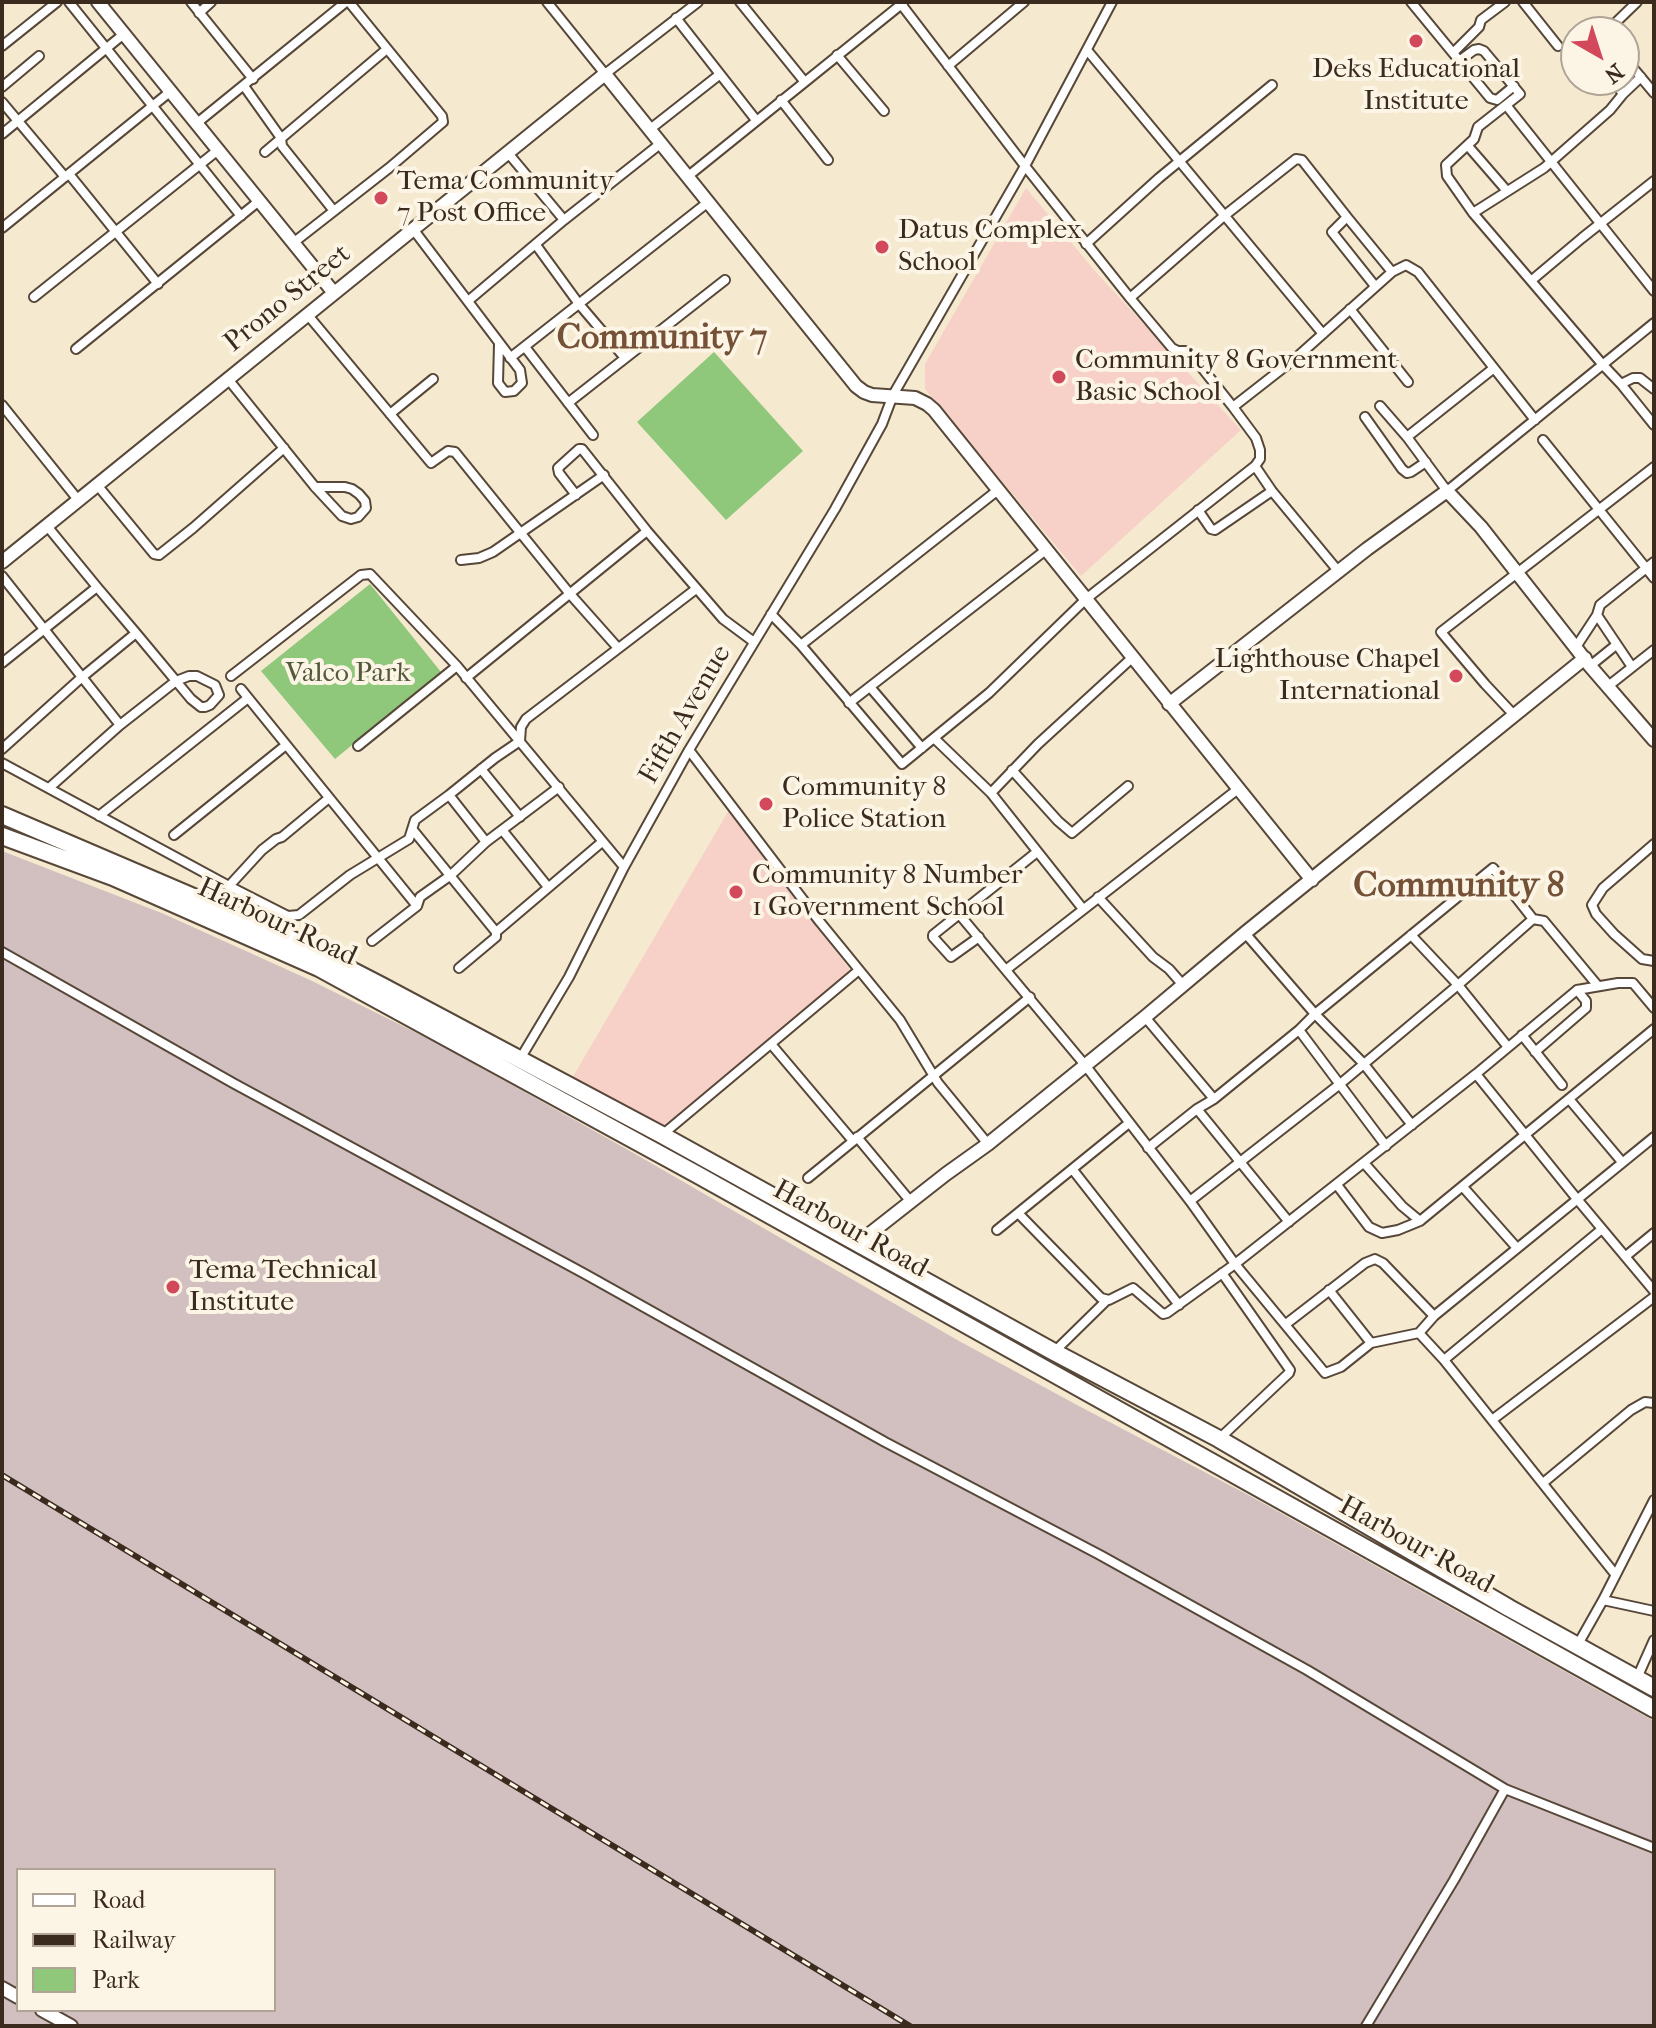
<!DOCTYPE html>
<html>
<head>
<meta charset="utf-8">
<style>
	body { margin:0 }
	#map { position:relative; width:1656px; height:2028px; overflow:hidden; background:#f5e9cf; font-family:"IM FELL French Canon",serif }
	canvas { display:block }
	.frame { position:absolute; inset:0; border:4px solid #3b2a1e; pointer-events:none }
	.legend { position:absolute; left:16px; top:1868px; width:260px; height:144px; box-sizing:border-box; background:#fcf5e5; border:2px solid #afa495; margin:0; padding:10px 14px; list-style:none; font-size:24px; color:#3b2a1e }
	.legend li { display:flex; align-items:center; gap:16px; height:40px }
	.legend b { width:40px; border:2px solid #afa495 }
	.north { position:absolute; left:1560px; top:16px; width:80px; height:80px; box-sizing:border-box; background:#fcf5e5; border:2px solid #afa495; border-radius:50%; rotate:141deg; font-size:22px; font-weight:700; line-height:32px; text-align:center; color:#3b2a1e }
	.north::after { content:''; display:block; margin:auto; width:28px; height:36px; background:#d1495b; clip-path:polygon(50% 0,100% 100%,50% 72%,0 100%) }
</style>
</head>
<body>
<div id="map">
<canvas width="1656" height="2028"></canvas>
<div class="frame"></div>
<ul class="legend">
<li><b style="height:10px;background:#fff"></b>Road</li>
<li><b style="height:10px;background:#3b2a1e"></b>Railway</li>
<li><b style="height:22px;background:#8fc77b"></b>Park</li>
</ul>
<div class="north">N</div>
</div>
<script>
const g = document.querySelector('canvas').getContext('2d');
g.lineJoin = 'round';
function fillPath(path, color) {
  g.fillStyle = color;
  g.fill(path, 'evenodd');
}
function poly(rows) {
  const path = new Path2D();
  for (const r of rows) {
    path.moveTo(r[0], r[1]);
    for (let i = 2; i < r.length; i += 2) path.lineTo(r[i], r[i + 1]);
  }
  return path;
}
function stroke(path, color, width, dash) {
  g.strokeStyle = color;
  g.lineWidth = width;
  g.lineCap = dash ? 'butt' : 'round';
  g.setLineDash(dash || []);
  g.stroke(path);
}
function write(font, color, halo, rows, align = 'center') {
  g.font = font + ' "IM FELL French Canon",serif';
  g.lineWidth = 8;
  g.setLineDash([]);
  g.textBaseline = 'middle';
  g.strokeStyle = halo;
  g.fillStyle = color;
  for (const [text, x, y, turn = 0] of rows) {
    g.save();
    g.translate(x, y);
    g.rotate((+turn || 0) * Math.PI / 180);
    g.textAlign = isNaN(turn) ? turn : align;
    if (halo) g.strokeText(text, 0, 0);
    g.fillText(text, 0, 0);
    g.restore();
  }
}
fillPath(poly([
	[1026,188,1094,270,1241,430,1081,576,925,389,925,364],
	[729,810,853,974,664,1129,571,1080]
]), '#f7d1c8');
fillPath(poly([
	[2,851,164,914,310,980,437,1043,630,1151,959,1341,1077,1405,1252,1497,1654,1721,1654,2026,2,2026],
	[18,1870,274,1870,274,2010,18,2010]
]), '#d2bfc0');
fillPath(poly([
	[714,352,803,451,726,520,637,422],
	[370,584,441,672,335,759,261,671]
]), '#8fc77b');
const street = poly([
	[69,2,241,216],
	[191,2,253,79],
	[547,2,605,74,698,2],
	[740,2,804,81],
	[1411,2,1490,98,1497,100,1514,86],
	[1523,2,1558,46],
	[199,13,211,2],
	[676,18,756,120],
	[1606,32,1637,2],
	[2,46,57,2],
	[1087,50,1323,334],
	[1453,53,1479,27,1481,20,1505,2],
	[837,55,884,111],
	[1624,57,1654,93],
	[1459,61,1474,50,1479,49,1484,51,1520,94,1478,127,1474,139,1446,165,1447,176,1473,213,1603,365,1621,384,1654,425],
	[948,66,1024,2],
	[1613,80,1623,94],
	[244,86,281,138,282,146,334,211],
	[2,87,39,56],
	[781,100,828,160],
	[2,102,65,177],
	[1506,105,1654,291],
	[197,123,346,2],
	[649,130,719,75],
	[2,134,125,33],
	[1468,146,1507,191],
	[265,152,387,49],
	[508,153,564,220],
	[69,174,158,284],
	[687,177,903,3],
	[1473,213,1544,168,1610,110,1623,94,1641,77],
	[2,228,171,91],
	[413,229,520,370,522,383,514,391,505,392,498,383,499,344],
	[293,243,389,168,443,122,442,116,349,2],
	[1086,244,1159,178,1272,85],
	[536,245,579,304,625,358],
	[1532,280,1582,238,1654,181],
	[1375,286,1332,232,1347,217,1392,272],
	[34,297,218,150],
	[1130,298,1224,216,1296,159,1302,160,1347,217],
	[468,301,564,220,660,144],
	[1350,309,1408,382],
	[307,314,431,463,448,451,455,452,570,594,618,648],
	[525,347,593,435],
	[76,349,259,201],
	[510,358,707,203],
	[228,379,315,487,342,516,351,519,358,517,366,508,365,501,359,494,352,489,345,487,315,487],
	[1621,384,1633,378,1640,378,1654,389],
	[568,403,725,280],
	[2,405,79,501],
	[1380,406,1407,437,1447,491,1654,323],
	[1233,407,1297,357,1392,272,1406,265,1418,272,1535,420],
	[390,414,433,379],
	[1365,417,1402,469,1407,473,1411,472,1426,462],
	[1407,437,1494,368],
	[1543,440,1654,578],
	[1255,466,1272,491,1339,572],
	[98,486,154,554,159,555,193,528,284,448],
	[576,495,559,473,558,468,579,449,582,449,647,531,723,619,754,642],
	[1198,510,1211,529,1215,530,1272,491],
	[47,526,97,587,136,633,191,699,201,707,205,707,210,705,219,695,215,685,197,676,189,676,176,681,120,725,49,788],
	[461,560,479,558,493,552,604,475],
	[2,576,120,725],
	[771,614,801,645,902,764,989,693,1086,599,1255,466,1260,459,1260,450,1256,438,1233,407,1191,354,1185,351,1178,351,1172,348,1130,298,1025,166,901,4],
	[1597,615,1632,667],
	[801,645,998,490],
	[1576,647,1597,615,1600,605,1654,562],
	[2,663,97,587],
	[1590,666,1616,645],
	[231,676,361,575,370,574,457,666,624,867],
	[466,678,647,531],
	[870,687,922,748],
	[1607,687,1654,650],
	[241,689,417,906],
	[849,703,1047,549],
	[1514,715,1485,684,1441,632,1654,467],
	[935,739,991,793,1083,909],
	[358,746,457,666],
	[2,749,81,678,136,633],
	[689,750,820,922,900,1020,938,1083,988,1144],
	[2,763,229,886,262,850,276,839,282,837,329,798],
	[481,769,520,817],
	[1012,770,1058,821,1072,833,1128,786],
	[991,793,1038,744,1133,657],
	[449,795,486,842],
	[99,816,248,698],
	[413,830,496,932],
	[503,831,548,887],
	[174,835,286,745],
	[1654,844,1603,888,1592,905,1596,914,1614,934,1642,959,1654,961],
	[229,886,288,916,299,915,350,875,409,839,415,820,449,795,495,758,520,741,521,727,526,719,696,589],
	[1098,897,1153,957,1169,969,1183,985],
	[959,914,1085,1065,1190,1201,1235,1264,1476,1074,1577,1199,1654,1291],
	[1245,933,1315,1014,1363,1063,1412,1125],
	[1411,935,1458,985,1508,1047],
	[979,937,951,957,933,937,933,935,1037,852],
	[372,941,417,906,420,897,451,875,486,842,559,787],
	[2,952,233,1083,585,1274,885,1442,1100,1555,1307,1670,1505,1789,1654,1848],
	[459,968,496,937,496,932,602,842],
	[1007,969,1238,789],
	[1145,1017,1214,1099],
	[1299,1030,1386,1146],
	[1522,1035,1562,1085],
	[771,1044,853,1141],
	[1535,1052,1586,1008,1586,1001,1577,990],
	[520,1059,569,977,624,867,689,750,835,509,882,424,893,395,1025,166,1112,2],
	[1476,1074,1577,990,1618,983,1633,983,1654,1008],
	[1569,1099,1622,1162],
	[1197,1109,1289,1222],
	[662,1135,859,970],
	[857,1137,911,1202],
	[1148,1148,1197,1109,1214,1099,1299,1030,1315,1014,1493,868,1533,919,1544,921,1598,986],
	[1073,1170,1179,1305],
	[808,1178,1030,997],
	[1337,1185,1369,1227,1382,1233,1398,1230,1420,1221,1402,1206,1364,1163],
	[1463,1187,1517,1248],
	[1190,1201,1340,1084,1458,985,1533,919],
	[1018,1213,1101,1298,1109,1300,1133,1288,1163,1314,1167,1313,1235,1264,1325,1373,1341,1367,1371,1343,1419,1333,1434,1316,1654,1137],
	[1420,1221,1654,1029],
	[997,1230,1129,1123],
	[1626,1256,1654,1233],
	[1329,1290,1371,1343],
	[1286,1324,1365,1263,1375,1259,1383,1263,1434,1316],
	[1419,1333,1444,1360,1615,1574],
	[1054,1352,1107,1300],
	[1444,1360,1602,1229],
	[1492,1420,1654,1297],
	[1219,1439,1289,1373,1290,1370,1222,1273],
	[1543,1483,1631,1410,1645,1402,1654,1403],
	[1603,1600,1654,1611],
	[1577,1646,1603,1600,1654,1500],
	[1637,1678,1654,1640],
	[1366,2026,1454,1880,1505,1789]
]);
const secondary = poly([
	[98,2,334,293],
	[2,562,605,74,856,386,864,392,872,395,915,398,927,404,934,410,1312,880],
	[1169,704,1367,549,1447,491,1481,527,1590,666,1654,740],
	[858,1243,946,1174,988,1144,1145,1017,1245,933,1585,658],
	[2,1988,18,1997],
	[42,2010,71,2026]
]);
const highway = poly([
	[2,815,287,937,382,986,662,1135,1054,1352,1219,1439,1509,1608,1654,1688],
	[2,836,113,877,319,968,698,1175,1654,1709]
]);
stroke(street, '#574739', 12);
stroke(secondary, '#574739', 16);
stroke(highway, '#574739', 20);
stroke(street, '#fff', 8);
stroke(secondary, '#fff', 12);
stroke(highway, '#fff', 16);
const rail = poly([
	[2,1475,910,2026]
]);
stroke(rail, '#3b2a1e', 6);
stroke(rail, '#fcf5e5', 3, [9]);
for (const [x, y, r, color] of [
	[1416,41,8,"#d1495b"],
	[381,198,8,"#d1495b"],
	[882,247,8,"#d1495b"],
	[1059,377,8,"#d1495b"],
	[1456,676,8,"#d1495b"],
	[766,804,8,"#d1495b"],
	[736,892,8,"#d1495b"],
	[173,1287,8,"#d1495b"]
]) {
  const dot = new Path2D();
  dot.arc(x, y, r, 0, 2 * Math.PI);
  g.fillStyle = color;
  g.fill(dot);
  stroke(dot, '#fcf5e5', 3);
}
write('28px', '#3b2a1e', '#fcf5e5', [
	["Deks Educational",1416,70,"center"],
	["Institute",1416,102,"center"],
	["Tema Community",397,182],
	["7 Post Office",397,214],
	["Datus Complex",898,231],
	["School",898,263],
	["Community 8 Government",1075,361],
	["Basic School",1075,393],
	["Lighthouse Chapel",1440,660,"right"],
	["International",1440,692,"right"],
	["Community 8",782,788],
	["Police Station",782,820],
	["Community 8 Number",752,876],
	["1 Government School",752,908],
	["Tema Technical",189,1271],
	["Institute",189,1303]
], 'left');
write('28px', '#3b2a1e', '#fcf5e5', [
	["Prono Street",288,299,-39],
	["Fifth Avenue",686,715,-60],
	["Harbour Road",277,923,25],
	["Harbour Road",850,1230,29],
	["Harbour Road",1416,1546,29]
]);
write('28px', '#54593a', '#fcf5e5', [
	["Valco Park",348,674]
]);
write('bold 36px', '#755237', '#fcf5e5', [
	["Community 7",662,339],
	["Community 8",1459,887]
]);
</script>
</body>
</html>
